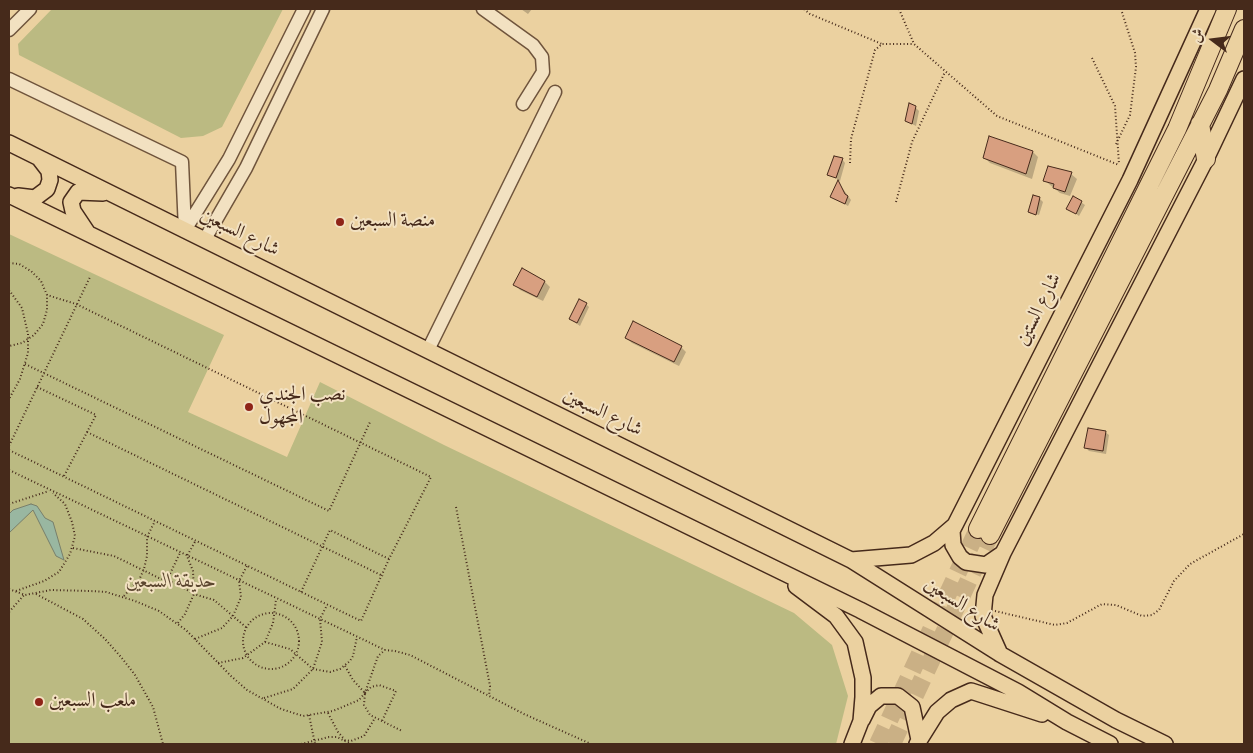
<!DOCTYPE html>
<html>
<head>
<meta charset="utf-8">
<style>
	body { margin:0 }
	#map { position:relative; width:1253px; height:753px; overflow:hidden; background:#ebd1a0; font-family:Vollkorn,Amiri,serif }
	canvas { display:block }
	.frame { position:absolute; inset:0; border:10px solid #462a1b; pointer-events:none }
	.north { position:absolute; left:1188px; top:15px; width:50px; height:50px; -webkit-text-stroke:4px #f2e1c1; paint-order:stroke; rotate:285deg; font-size:14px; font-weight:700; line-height:20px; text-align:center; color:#462a1b }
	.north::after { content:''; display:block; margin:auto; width:18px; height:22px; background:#462a1b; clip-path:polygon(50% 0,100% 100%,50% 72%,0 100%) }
</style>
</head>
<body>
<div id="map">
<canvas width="1253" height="753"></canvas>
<div class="frame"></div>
<div class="north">ش</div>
</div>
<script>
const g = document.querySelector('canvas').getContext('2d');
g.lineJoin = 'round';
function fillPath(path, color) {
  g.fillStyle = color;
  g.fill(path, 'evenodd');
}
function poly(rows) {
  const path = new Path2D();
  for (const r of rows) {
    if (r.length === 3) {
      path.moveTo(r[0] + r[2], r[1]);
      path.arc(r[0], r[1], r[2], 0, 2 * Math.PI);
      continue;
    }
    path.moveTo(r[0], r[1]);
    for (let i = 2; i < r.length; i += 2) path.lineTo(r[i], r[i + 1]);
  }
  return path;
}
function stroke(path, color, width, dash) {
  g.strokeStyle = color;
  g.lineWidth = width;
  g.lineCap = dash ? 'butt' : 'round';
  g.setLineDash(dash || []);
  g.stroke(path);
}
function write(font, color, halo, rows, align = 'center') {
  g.font = font + ' Vollkorn,Amiri,serif';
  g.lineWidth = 4;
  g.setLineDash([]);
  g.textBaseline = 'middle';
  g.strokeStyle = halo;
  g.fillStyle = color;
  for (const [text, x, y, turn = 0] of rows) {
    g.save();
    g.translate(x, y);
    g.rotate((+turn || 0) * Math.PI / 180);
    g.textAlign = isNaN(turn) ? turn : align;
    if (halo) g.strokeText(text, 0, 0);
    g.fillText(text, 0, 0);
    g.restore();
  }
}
fillPath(poly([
	[52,9,283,9,222,127,203,136,181,138,19,55,18,44],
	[9,234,224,335,188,412,287,457,320,382,444,445,794,613,832,645,848,696,836,744,9,744]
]), '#bbba82');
const water = poly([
	[31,504,37,506,45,518,53,522,64,560,56,556,33,510,9,533,9,514,13,510,31,504]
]);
fillPath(water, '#99b7a1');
stroke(water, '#787f6b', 1);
fillPath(poly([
	[521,9,532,9,528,14],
	[915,107,919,111,916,126,906,121],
	[1033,152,1038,157,1032,179,990,163,984,157],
	[842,159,845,163,840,181,829,174],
	[1071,174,1077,179,1070,196,1060,193,1044,180],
	[838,182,851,200,848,206,832,197],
	[1073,197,1085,205,1079,216,1068,208],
	[1039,198,1043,202,1039,215,1031,212,1031,214,1029,212],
	[522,270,545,282,550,287,543,301,520,290,515,284],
	[586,304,589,307,580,326,570,319],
	[626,338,681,347,686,352,679,366,632,343],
	[1105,432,1109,435,1106,454,1089,451,1086,448]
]), '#0003');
const building = poly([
	[909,103,916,106,912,124,905,121,909,103],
	[989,136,1033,151,1026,174,983,158,989,136],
	[834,156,843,158,836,178,827,175,834,156],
	[1048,166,1072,172,1065,192,1053,188,1054,184,1043,181,1048,166],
	[838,180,845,194,848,196,845,204,830,197,838,180],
	[1033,195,1040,197,1036,215,1028,212,1033,195],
	[1073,196,1082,201,1076,214,1066,209,1073,196],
	[522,268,545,281,537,297,513,285,522,268],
	[579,299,587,303,577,323,569,319,579,299],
	[633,321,682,346,674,362,625,338,633,321],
	[1088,428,1106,431,1103,451,1084,448,1088,428]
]);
fillPath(building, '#d89f80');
stroke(building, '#462a1b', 1);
stroke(poly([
	[878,744,978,529],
	[892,744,990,535]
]), '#cab085', 18, [18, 9]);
const minor = poly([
	[483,9,533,45,542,57,543,72,523,104],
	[9,30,30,9],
	[9,79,182,162,185,230],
	[185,230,229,159,304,9],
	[205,239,246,168,323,9],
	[428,350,555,92]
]);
const major = poly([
	[9,143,851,560,1000,654,1116,720,1165,744],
	[9,195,860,610,1018,692,1067,722,1110,744],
	[18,196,35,198,47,189,50,180,49,171,39,158],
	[87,232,73,211,71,202,78,192,103,193],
	[955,525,952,531,953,545,960,557,966,562,986,565,1002,554],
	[851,560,911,555,934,543,955,525,1130,180,1208,9],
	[796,586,836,616,855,642,863,678,863,697,861,721,852,744],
	[1000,654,983,616,985,595,1003,553,1206,159,1244,79],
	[862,720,869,706,881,696,898,696,912,707,919,740],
	[917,744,937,712,951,700,971,691,1042,714]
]);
const highway = poly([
	[1200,124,1206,159],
	[978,529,1177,129,1227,9],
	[990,535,1218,90,1244,29]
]);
stroke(minor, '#6f543c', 15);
stroke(major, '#462a1b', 18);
stroke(highway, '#462a1b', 20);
stroke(poly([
	[804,9,810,14,882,44],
	[899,9,914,44,997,116,1119,165],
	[1092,58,1115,106,1119,164],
	[1116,144,1130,115,1136,67,1135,53,1121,9],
	[850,163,851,139,875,50,882,44,914,44],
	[896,202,912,142,945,72],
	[9,263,19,264,31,271,41,281,47,295,47,310,43,324,34,335,22,343,9,346],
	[9,290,22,308,28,334,28,353,20,379,9,399],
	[25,364,329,511,370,422],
	[37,387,96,415,64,476],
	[87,432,383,576],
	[9,446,90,277],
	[9,450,361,621,389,559,431,477,76,304,47,295],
	[9,470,385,650],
	[9,504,49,491],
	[456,507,490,686,489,696],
	[73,548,114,556,159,578,177,584,194,594,214,600,247,628],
	[167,580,180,553],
	[9,589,25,595,51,590,90,591,106,592,135,601,159,611,186,630,231,676,247,690,281,709,303,716,333,711,359,700,365,693,378,656,385,650,395,651,410,655,524,714,591,744],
	[16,591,44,581,59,572,70,554,75,536,72,522,65,504,53,493],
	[301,592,330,530,389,559],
	[36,594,83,619,105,639,121,657,135,675,153,707,163,744],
	[124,596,140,578,144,569,147,556,147,537,155,521],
	[995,611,1055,625,1067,623,1102,604,1116,605,1142,616,1152,615,1159,610,1174,581,1190,564,1244,534],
	[9,612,24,595],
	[271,641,28],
	[178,623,185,614,194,594,193,571,187,556,196,540],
	[195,639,222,628,233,616,241,597,239,581,247,566],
	[265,642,290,649,313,669,330,672,340,669,350,661,353,656,357,637],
	[218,663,243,658,265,642,273,623,276,600],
	[345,666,353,680,365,693,364,705,370,715,402,731],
	[365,693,371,687,379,685,396,691,382,721],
	[264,698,293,689,313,669,322,642,320,619,327,605],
	[328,713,338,732,345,740,351,741,364,736,375,718],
	[309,715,315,744],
	[301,744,329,737,337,737,351,744]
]), '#462a1b', 2, [1, 2.5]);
stroke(minor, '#f2e1c1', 12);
stroke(major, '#ebd1a0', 15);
stroke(highway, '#ebd1a0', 18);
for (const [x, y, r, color] of [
	[340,222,5,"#8f2418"],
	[249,407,5,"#8f2418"],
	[39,702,5,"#8f2418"]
]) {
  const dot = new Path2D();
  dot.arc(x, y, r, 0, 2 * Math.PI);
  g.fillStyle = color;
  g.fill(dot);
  stroke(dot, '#f2e1c1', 2);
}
write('20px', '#462a1b', '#f2e1c1', [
	["منصة السبعين",350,222],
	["نصب الجندي",259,396],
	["المجهول",259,419],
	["ملعب السبعين",49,702]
], 'left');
write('20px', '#462a1b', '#f2e1c1', [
	["شارع السبعين",239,234,26],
	["شارع الستين",1040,310,-63],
	["شارع السبعين",602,414,26],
	["شارع السبعين",961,606,32]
]);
write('italic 20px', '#5d4730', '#f2e1c1', [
	["حديقة السبعين",171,583]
]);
</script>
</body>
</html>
